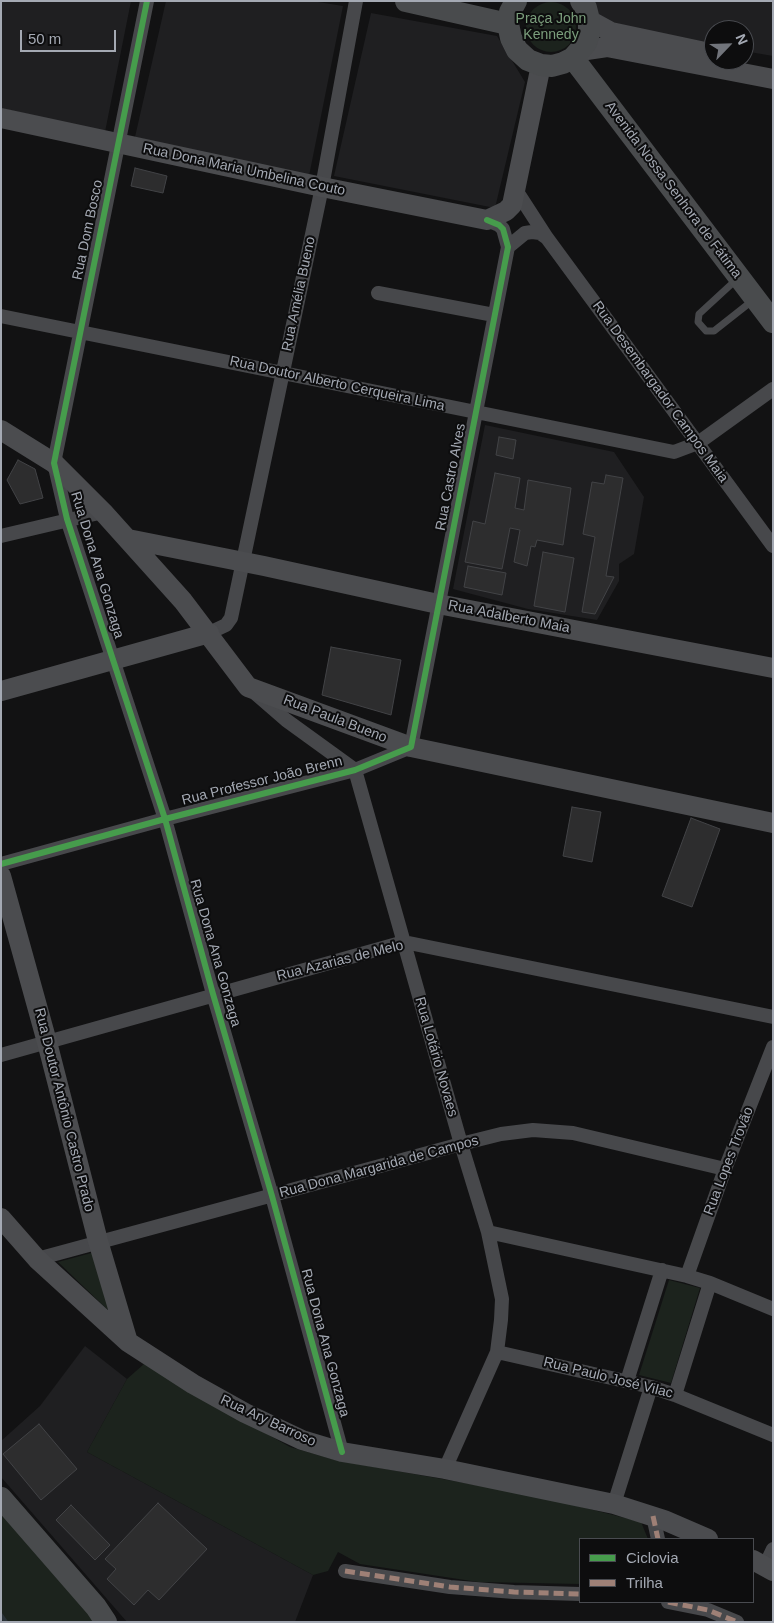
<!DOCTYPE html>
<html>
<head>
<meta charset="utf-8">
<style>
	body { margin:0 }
	#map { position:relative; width:774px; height:1623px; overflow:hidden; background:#121213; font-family:Arial,sans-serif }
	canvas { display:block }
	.frame { position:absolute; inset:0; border:2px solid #a4a9b3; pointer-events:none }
	.legend { position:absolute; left:579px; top:1538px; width:175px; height:65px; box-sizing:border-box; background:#0d0d0e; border:1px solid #494b50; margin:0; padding:6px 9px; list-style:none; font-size:15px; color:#a4a9b3 }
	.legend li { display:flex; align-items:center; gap:10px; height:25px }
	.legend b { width:25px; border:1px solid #494b50 }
	.north { position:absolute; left:704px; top:20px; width:50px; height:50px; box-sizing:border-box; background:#0d0d0e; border:1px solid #494b50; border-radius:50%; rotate:66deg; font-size:14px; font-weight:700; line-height:20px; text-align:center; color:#a4a9b3 }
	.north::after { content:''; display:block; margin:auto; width:18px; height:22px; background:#71747b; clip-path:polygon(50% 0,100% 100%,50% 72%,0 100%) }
	.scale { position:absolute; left:20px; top:30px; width:96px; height:22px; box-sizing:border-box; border:2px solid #a4a9b3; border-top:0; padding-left:6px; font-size:15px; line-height:18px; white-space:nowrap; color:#a4a9b3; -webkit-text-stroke:4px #0d0d0e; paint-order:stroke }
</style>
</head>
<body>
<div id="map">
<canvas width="774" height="1623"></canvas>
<div class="frame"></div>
<ul class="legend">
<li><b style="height:6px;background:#469c4c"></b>Ciclovia</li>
<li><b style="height:6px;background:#9e8076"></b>Trilha</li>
</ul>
<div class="north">N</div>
<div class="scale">50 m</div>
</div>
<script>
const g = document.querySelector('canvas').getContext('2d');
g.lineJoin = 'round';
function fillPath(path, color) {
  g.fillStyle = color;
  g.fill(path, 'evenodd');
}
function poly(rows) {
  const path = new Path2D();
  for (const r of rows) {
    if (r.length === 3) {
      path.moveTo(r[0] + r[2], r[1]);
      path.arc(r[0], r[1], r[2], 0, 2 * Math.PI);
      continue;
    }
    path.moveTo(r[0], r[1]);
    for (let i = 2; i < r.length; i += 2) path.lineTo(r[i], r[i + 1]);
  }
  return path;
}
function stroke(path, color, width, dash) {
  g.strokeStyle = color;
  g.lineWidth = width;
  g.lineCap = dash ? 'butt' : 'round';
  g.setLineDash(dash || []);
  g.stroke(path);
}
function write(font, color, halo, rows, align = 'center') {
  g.font = font + ' Arial,sans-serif';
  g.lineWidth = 4;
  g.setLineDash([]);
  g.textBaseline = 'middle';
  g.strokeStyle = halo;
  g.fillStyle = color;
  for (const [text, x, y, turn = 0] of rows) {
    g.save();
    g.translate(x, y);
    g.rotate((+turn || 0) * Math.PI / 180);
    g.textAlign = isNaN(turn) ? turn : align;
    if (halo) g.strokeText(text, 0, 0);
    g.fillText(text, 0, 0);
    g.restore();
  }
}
fillPath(poly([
	[1,1,131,1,105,132,1,108],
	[166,1,312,1,343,6,309,176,135,137],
	[586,1,773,1,773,56,744,51,744,30,714,30,714,46,623,30,591,11],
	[371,13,497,36,525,82,495,208,334,176],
	[485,425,614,452,644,497,634,554,619,564,619,581,597,620,528,609,453,589],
	[85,1346,127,1379,87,1452,313,1575,295,1622,127,1622,1,1477,1,1441,40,1406]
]), '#1f1f21');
fillPath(poly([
	[551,27,25],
	[95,1252,111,1313,58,1262],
	[669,1280,700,1288,671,1383,639,1375],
	[144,1364,290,1447,335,1460,538,1496,641,1522,648,1539,580,1539,580,1584,478,1582,360,1564,338,1552,328,1571,313,1575,87,1452,127,1379],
	[1,1509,96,1622,1,1622]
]), '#1c231d');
stroke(poly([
	[1,1615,6,1622]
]), '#2a3237', 4);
const building = poly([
	[135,168,167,176,163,193,131,186,135,168],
	[499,437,516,440,513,459,496,455,499,437],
	[18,460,35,469,43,498,20,504,7,480,18,460],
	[495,473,520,478,515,508,524,510,528,480,571,488,563,545,537,540,535,547,531,546,527,566,514,562,520,530,510,528,502,569,465,562,473,521,485,524,495,473],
	[606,475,623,478,606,576,614,577,595,614,582,612,595,537,583,534,592,482,604,484,606,475],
	[543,552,574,558,565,612,534,606,543,552],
	[468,566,506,573,502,595,464,587,468,566],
	[331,647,401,660,391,715,322,695,331,647],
	[572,807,601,812,592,862,563,856,572,807],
	[691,818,720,829,692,907,662,896,691,818],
	[39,1424,77,1469,41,1500,3,1454,39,1424],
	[158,1503,207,1549,159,1600,148,1590,134,1605,107,1579,116,1569,105,1559,158,1503],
	[71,1505,110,1545,95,1560,56,1520,71,1505]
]);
fillPath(building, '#2d2d2e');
stroke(building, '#424346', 1);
stroke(poly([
	[737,279,699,314,698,322,706,331,714,331,752,301]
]), '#47484b', 7);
stroke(poly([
	[147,1,54,463,67,519,165,819,213,994,272,1196,342,1452],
	[516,190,547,238,773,546],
	[508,247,525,233,532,232,540,233,547,238],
	[378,293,494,315],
	[1,316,674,452,698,443,773,389],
	[1,536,103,512],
	[209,633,226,625,231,618,322,187,356,1],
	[256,694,286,720,355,770,461,1144,488,1232,502,1299,501,1320,497,1352,445,1469],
	[1,864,165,819,355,770,411,747,508,247,503,229,499,225,487,220],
	[1,1055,404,942,773,1017],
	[488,1232,687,1276,710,1283,773,1309],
	[37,1259,461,1144,501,1134,533,1130,573,1133,725,1169],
	[687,1276,725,1169,773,1047],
	[497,1352,651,1387,675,1395,773,1435],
	[627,1381,662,1270],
	[675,1395,710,1283],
	[614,1504,651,1387],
	[653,1516,658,1539],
	[765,1566,773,1549],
	[345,1571,450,1587,514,1592,580,1594],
	[668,1602,708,1610,737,1622]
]), '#47484b', 14);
stroke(poly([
	[589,20,611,32,705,52],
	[580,51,607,47,773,79],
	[1,118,322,187,487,220,506,211,512,205,541,65],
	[1,430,54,463,103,512,183,601,248,687,411,747,773,823],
	[128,539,264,566,438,604,773,668],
	[1,691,209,633],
	[1,876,47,1042,98,1241,128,1342],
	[1,1218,37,1259,128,1342,193,1384,245,1413,302,1440,342,1452,445,1469,614,1504,664,1520,708,1539],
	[753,1560,773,1571]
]), '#4b4c4f', 20);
stroke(poly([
	[406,1,508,24],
	[516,1,510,12,508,24,511,38,517,50,528,60,541,65,552,66,563,63,573,58,586,43,589,33,589,20,586,8,581,1],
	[573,58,773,322],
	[1,1498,96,1607,106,1622]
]), '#494b4d', 22);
stroke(poly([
	[653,1516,658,1539],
	[345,1571,450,1587,514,1592,580,1594],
	[668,1602,708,1610,737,1622]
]), '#9e8076', 5, [10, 5]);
stroke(poly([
	[147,1,54,463,67,519,165,819,213,994,272,1196,342,1452],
	[1,864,165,819,355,770,411,747,508,247,503,229,499,225,487,220]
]), '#469c4c', 6);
write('14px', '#7b9e7c', '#0d0d0e', [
	["Praça John",551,19],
	["Kennedy",551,35]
]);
write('14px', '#a4a9b3', '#0d0d0e', [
	["Rua Dona Maria Umbelina Couto",244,170,12],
	["Avenida Nossa Senhora de Fátima",673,190,53],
	["Rua Dom Bosco",88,230,-78],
	["Rua Amélia Bueno",299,294,-78],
	["Rua Doutor Alberto Cerqueira Lima",337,384,12],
	["Rua Desembargador Campos Maia",660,392,54],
	["Rua Castro Alves",451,477,-79],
	["Rua Dona Ana Gonzaga",97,565,73],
	["Rua Adalberto Maia",509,617,11],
	["Rua Paula Bueno",335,719,21],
	["Rua Professor João Brenn",262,781,-14],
	["Rua Dona Ana Gonzaga",215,953,74],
	["Rua Azarias de Melo",340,961,-14],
	["Rua Lotário Novaes",436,1057,74],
	["Rua Doutor Antônio Castro Prado",64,1110,76],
	["Rua Lopes Trovão",729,1161,-69],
	["Rua Dona Margarida de Campos",379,1167,-15],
	["Rua Dona Ana Gonzaga",325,1343,75],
	["Rua Paulo José Vilac",608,1378,14],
	["Rua Ary Barroso",268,1421,25]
]);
</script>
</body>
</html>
